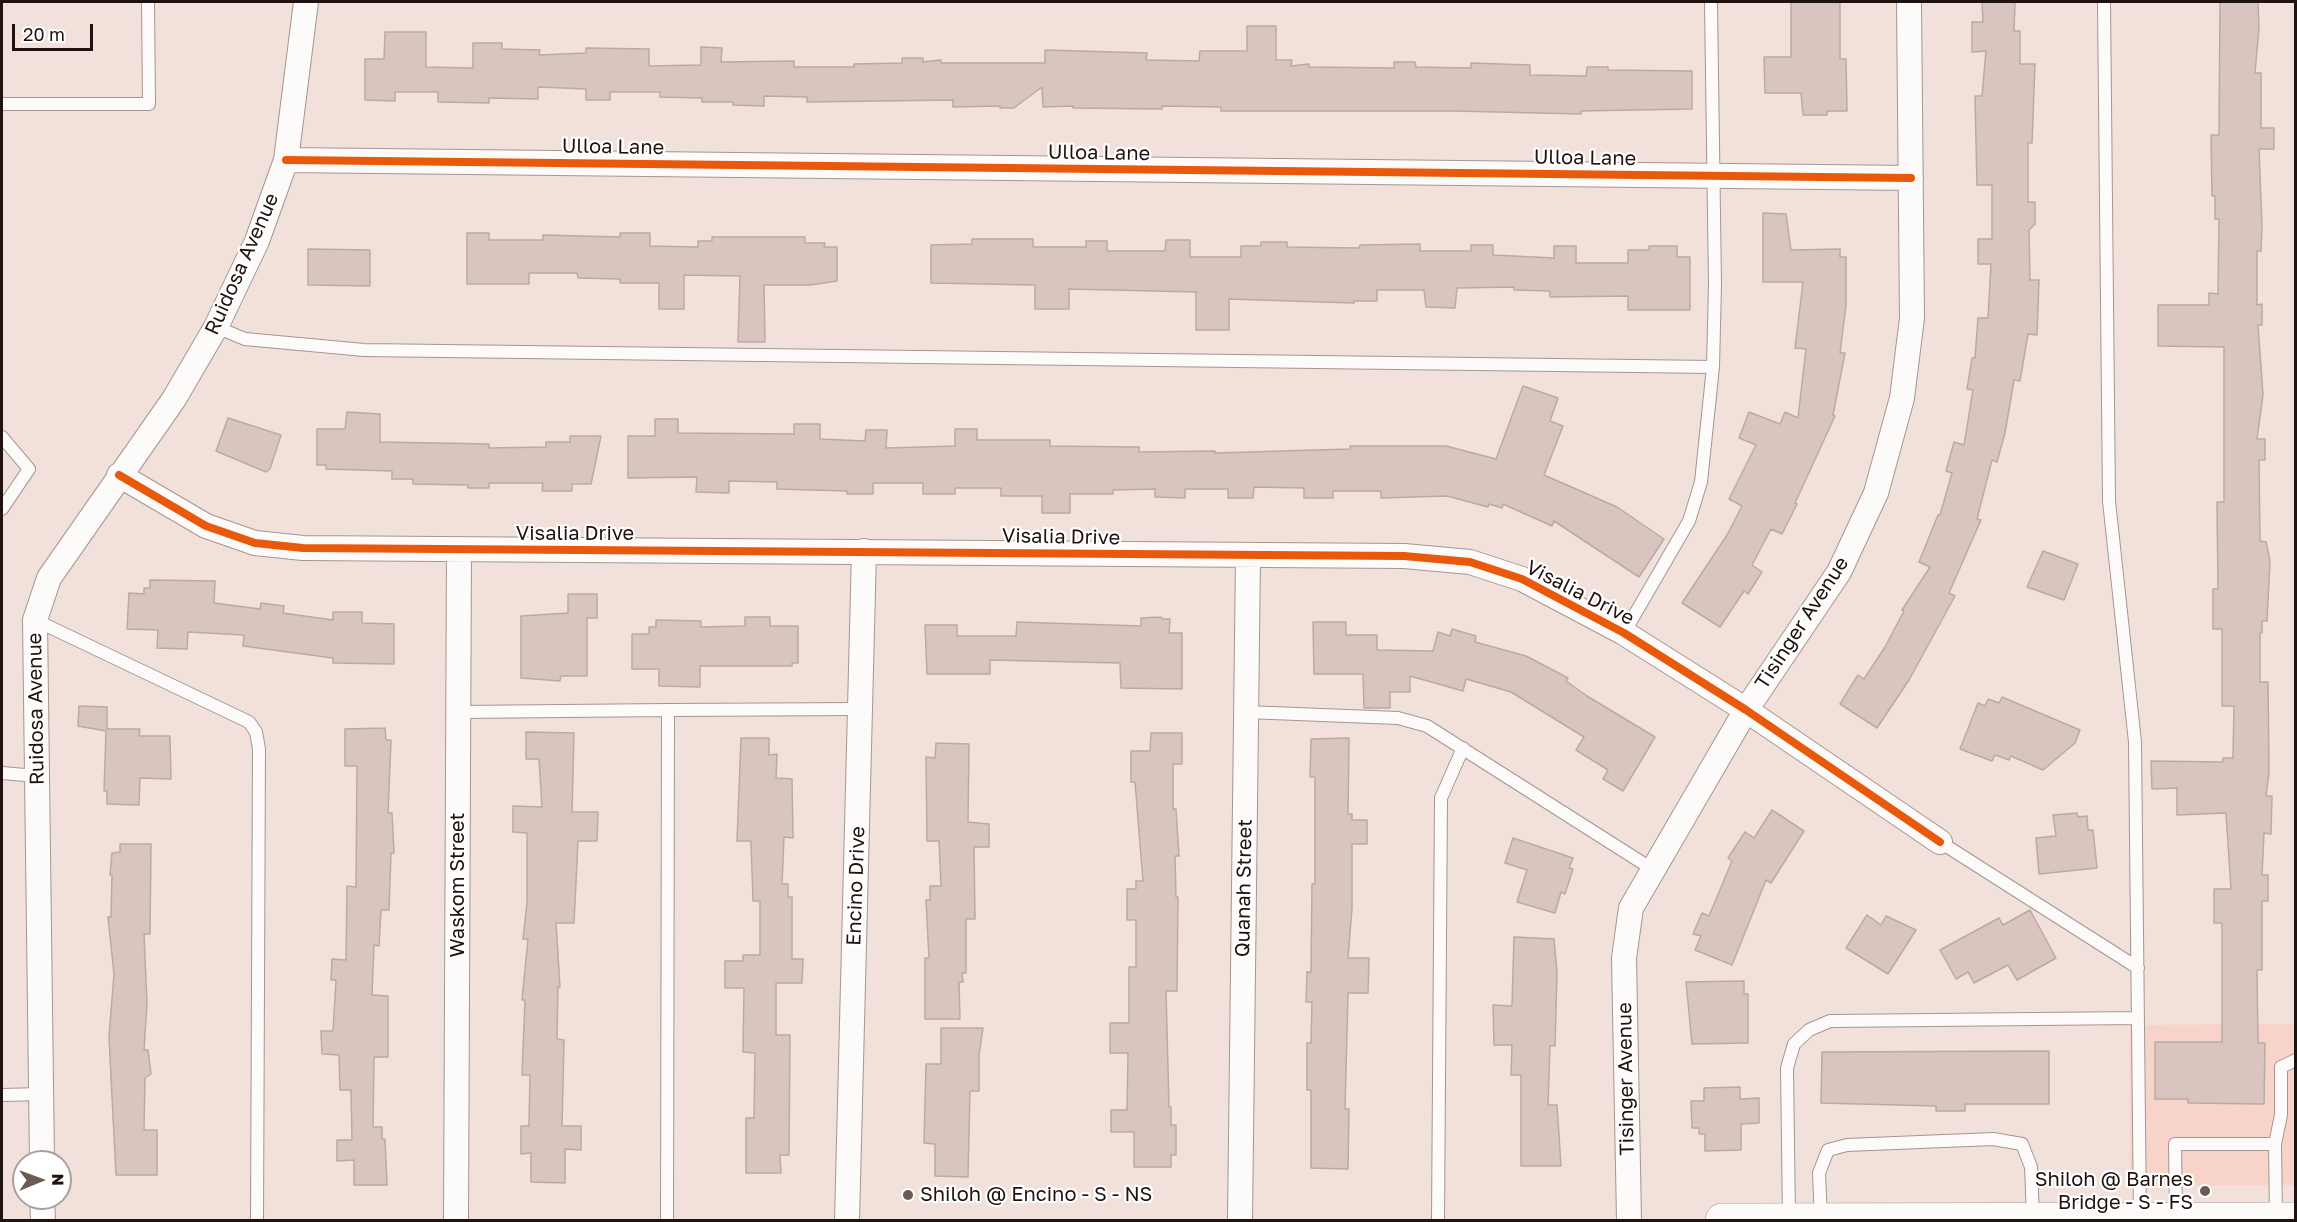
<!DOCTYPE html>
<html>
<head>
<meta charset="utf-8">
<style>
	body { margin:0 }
	#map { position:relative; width:2297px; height:1222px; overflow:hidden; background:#f2e0db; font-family:"Golos Text",sans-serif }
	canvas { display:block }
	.frame { position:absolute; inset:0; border:3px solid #20120e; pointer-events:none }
	.north { position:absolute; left:12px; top:1150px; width:60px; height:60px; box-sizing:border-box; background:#fff; border:2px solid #a6a09f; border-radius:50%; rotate:89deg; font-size:16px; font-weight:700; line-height:24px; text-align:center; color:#20120e }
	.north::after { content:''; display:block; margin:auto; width:21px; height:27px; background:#6a5a56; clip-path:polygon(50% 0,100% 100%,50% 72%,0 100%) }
	.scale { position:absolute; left:12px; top:24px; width:81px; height:27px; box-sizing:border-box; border:3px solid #20120e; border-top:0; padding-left:8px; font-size:18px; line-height:21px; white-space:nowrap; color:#20120e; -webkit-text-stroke:4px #fff; paint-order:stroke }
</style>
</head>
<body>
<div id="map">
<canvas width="2297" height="1222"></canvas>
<div class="frame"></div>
<div class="north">N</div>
<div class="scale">20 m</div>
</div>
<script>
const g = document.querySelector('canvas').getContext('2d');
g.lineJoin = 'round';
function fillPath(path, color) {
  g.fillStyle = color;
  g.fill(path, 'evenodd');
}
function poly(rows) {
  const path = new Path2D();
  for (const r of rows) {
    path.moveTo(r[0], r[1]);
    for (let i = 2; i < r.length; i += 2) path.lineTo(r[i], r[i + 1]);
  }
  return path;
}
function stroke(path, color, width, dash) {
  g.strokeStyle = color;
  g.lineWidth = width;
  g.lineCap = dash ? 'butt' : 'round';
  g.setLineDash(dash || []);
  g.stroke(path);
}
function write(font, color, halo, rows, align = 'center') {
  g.font = font + ' "Golos Text",sans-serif';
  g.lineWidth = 4.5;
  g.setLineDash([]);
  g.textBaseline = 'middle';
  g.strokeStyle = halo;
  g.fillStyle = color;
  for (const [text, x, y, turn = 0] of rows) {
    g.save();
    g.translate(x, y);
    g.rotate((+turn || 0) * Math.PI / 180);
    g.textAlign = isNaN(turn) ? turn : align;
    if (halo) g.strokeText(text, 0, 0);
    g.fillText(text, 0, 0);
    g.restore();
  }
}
fillPath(poly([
	[2295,1024,2295,1185,2130,1186,2130,1025]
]), '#f7d3c9');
const building = poly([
	[1791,2,1840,2,1840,59,1846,59,1847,111,1827,111,1827,115,1803,115,1801,93,1765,93,1764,57,1791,57,1791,2],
	[1982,2,2015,2,2014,31,2020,31,2020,64,2035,64,2032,143,2028,143,2028,202,2035,202,2035,224,2029,230,2030,280,2039,280,2037,335,2028,334,2020,381,2014,380,2005,433,1997,462,1992,460,1977,519,1981,520,1949,593,1955,596,1909,680,1877,728,1840,704,1858,675,1864,679,1885,647,1904,611,1902,610,1930,567,1919,562,1938,515,1940,515,1952,473,1946,471,1954,442,1964,445,1973,390,1967,389,1972,358,1975,358,1978,318,1988,318,1991,264,1978,264,1978,239,1992,239,1992,185,1977,185,1975,96,1982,96,1986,51,1972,52,1972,22,1983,22,1982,2],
	[2220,2,2258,2,2259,28,2255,73,2261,73,2261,128,2274,128,2274,149,2259,149,2262,226,2261,251,2257,251,2257,305,2262,304,2262,325,2258,325,2263,395,2257,439,2265,439,2265,460,2259,460,2260,541,2266,542,2270,561,2267,621,2262,621,2262,633,2260,633,2260,682,2268,682,2269,773,2266,796,2272,796,2271,834,2264,833,2262,875,2268,875,2268,901,2262,901,2262,970,2257,970,2258,1043,2265,1043,2264,1104,2188,1103,2188,1099,2155,1099,2155,1042,2222,1042,2222,923,2214,923,2214,889,2231,889,2226,813,2177,815,2177,788,2152,789,2151,761,2223,762,2223,758,2233,758,2234,706,2222,706,2222,629,2213,629,2213,589,2218,589,2217,502,2224,502,2224,347,2158,346,2158,305,2209,305,2209,293,2218,294,2219,219,2215,219,2215,196,2212,196,2211,135,2219,135,2220,2],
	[1247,26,1276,26,1276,60,1292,60,1291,66,1309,64,1309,67,1394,68,1394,62,1415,62,1416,67,1471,68,1471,63,1530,65,1530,75,1586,76,1587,67,1608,67,1608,70,1692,71,1692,109,1581,111,1581,114,1454,111,1221,111,1221,107,1162,106,1162,109,1073,108,1073,106,1043,107,1042,87,1014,108,1000,108,1000,106,953,107,953,100,807,102,807,97,764,96,764,106,733,105,733,102,702,102,702,98,660,97,660,92,610,92,610,100,586,100,586,89,538,87,538,99,489,98,489,103,438,102,438,92,395,92,395,101,365,100,365,59,384,59,385,32,426,32,426,67,473,68,473,43,502,43,502,49,540,50,539,55,586,53,586,48,649,49,649,66,701,65,701,47,722,48,721,62,794,61,794,67,854,67,854,64,902,63,902,58,923,58,923,62,941,60,941,63,1045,63,1045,50,1147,53,1146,60,1199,61,1200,51,1247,51,1247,26],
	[1763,213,1786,214,1791,250,1840,249,1840,257,1846,257,1846,305,1840,353,1845,353,1833,415,1835,416,1795,503,1797,504,1782,534,1771,529,1752,565,1762,572,1748,594,1744,591,1720,627,1682,603,1727,535,1742,506,1729,499,1756,445,1739,438,1749,412,1780,424,1785,412,1798,418,1806,349,1795,348,1803,282,1763,282,1763,213],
	[467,233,489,233,489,240,543,240,543,235,620,237,620,233,650,233,650,246,698,247,698,241,712,241,712,237,805,237,805,243,825,243,824,247,837,247,837,281,810,285,764,285,765,342,738,342,740,276,684,275,684,309,659,309,659,283,620,283,620,279,578,278,577,273,529,273,529,284,467,284,467,233],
	[972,239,1033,239,1033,247,1086,247,1086,241,1107,241,1107,251,1165,251,1166,240,1190,240,1190,257,1241,257,1241,246,1261,246,1261,242,1287,242,1287,247,1359,248,1360,245,1420,244,1420,251,1471,251,1471,245,1493,245,1493,255,1554,258,1554,246,1576,246,1576,263,1628,263,1628,250,1649,250,1649,246,1677,246,1677,257,1690,257,1690,310,1628,310,1628,296,1550,297,1550,291,1514,290,1514,287,1457,288,1455,308,1426,307,1424,290,1377,290,1377,301,1354,301,1354,303,1229,299,1229,330,1196,330,1196,292,1069,289,1069,309,1035,309,1035,285,931,283,931,245,972,244,972,239],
	[308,249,370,250,370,286,308,285,308,249],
	[1523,386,1558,398,1550,421,1563,426,1544,475,1617,507,1664,539,1639,577,1554,521,1552,526,1503,504,1502,508,1489,504,1488,507,1447,496,1381,498,1381,491,1333,491,1333,498,1304,498,1304,488,1254,487,1253,498,1228,498,1228,489,1185,489,1185,498,1155,497,1155,489,1113,490,1113,494,1070,494,1070,513,1042,513,1042,496,1001,496,1001,488,955,488,955,494,923,494,923,483,873,483,873,494,847,494,847,491,777,489,777,482,729,481,729,493,696,492,697,477,628,478,628,436,655,436,655,419,678,419,678,433,794,434,794,424,820,424,820,439,865,441,866,430,887,430,886,448,955,446,955,429,977,429,977,440,1050,440,1050,446,1139,447,1139,452,1215,451,1215,453,1350,449,1350,446,1446,446,1496,459,1523,386],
	[347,412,380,414,380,442,489,444,489,448,546,447,546,442,570,442,570,436,601,436,591,484,572,484,572,491,542,491,543,483,489,483,489,488,468,488,468,485,413,484,413,479,392,479,392,471,326,469,326,465,317,465,317,429,345,429,347,412],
	[228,418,281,435,270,469,266,472,216,451,228,418],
	[2043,551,2078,564,2064,600,2027,587,2043,551],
	[150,580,215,581,214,603,260,609,261,603,284,606,283,613,333,620,333,612,362,612,362,623,394,624,394,664,333,663,333,658,243,646,244,635,188,632,187,649,157,648,158,630,127,629,129,593,144,594,144,588,150,588,150,580],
	[568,594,597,594,597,618,587,618,587,676,561,676,560,681,521,678,521,616,568,613,568,594],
	[745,617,770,617,770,626,798,626,798,663,792,663,792,666,700,666,700,687,659,686,659,669,632,669,632,634,649,634,649,627,656,627,656,620,701,621,701,627,745,626,745,617],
	[1161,617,1162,619,1170,619,1169,633,1182,633,1182,689,1121,688,1120,663,990,660,990,674,927,674,925,625,957,625,957,636,1016,636,1017,622,1141,626,1141,618,1161,617],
	[1313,622,1346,622,1346,635,1377,635,1377,650,1433,651,1438,632,1450,636,1452,629,1476,636,1475,642,1526,656,1568,678,1566,681,1587,696,1655,737,1623,791,1603,779,1608,770,1576,750,1584,737,1511,692,1466,679,1463,691,1410,676,1410,692,1390,692,1390,708,1364,708,1363,674,1314,674,1313,622],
	[2002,697,2080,730,2075,743,2043,770,2011,756,2009,760,1995,755,1992,761,1960,749,1978,703,1985,706,1988,699,1999,703,2002,697],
	[79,706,107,707,107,729,140,729,139,736,170,736,171,779,140,778,139,805,107,804,107,791,104,791,106,731,78,726,79,706],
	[385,728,386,740,391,740,388,813,392,813,394,853,391,853,389,910,381,910,379,946,374,945,372,995,388,996,388,1057,374,1057,373,1127,382,1127,382,1139,385,1139,387,1185,354,1185,354,1160,337,1161,337,1140,352,1140,351,1090,340,1090,339,1055,322,1054,321,1031,333,1031,336,980,331,980,332,959,346,960,347,886,356,887,357,766,345,766,345,729,385,728],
	[526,732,574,733,572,812,598,812,597,841,578,841,574,923,556,923,560,987,558,987,557,1039,564,1040,562,1126,581,1126,581,1150,565,1149,565,1183,531,1182,531,1153,521,1154,521,1126,529,1126,530,1075,522,1075,525,1000,522,1000,528,939,523,939,527,903,527,833,513,832,513,806,542,807,539,759,526,759,526,732],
	[1151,733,1182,733,1182,764,1173,764,1173,809,1176,809,1179,856,1175,856,1176,897,1178,897,1177,991,1166,991,1169,1107,1171,1107,1171,1125,1176,1125,1176,1155,1171,1155,1171,1167,1134,1167,1134,1132,1111,1132,1111,1110,1127,1110,1128,1053,1110,1053,1110,1023,1129,1023,1129,967,1136,967,1136,920,1127,920,1127,889,1136,889,1136,881,1143,881,1135,782,1131,782,1131,751,1150,751,1151,733],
	[741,738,769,738,769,755,777,754,776,778,792,779,793,838,784,837,782,884,788,884,788,897,792,897,792,959,803,959,802,983,776,983,776,1035,790,1035,789,1155,780,1155,781,1173,746,1173,746,1118,754,1118,755,1053,743,1052,744,988,725,988,725,961,743,961,743,955,760,955,760,901,753,901,751,841,737,841,741,738],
	[1349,738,1348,814,1352,814,1352,820,1367,820,1367,844,1352,844,1352,908,1348,958,1369,958,1368,993,1348,993,1345,1109,1349,1109,1348,1169,1311,1168,1311,1090,1307,1090,1307,1043,1311,1043,1312,1002,1306,1002,1307,972,1311,972,1312,884,1315,884,1315,777,1310,777,1311,739,1349,738],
	[936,743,969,744,968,822,989,824,989,847,974,847,975,919,966,919,966,973,962,973,963,982,959,982,960,1019,925,1019,925,958,929,958,926,900,930,900,930,886,941,886,939,841,927,841,926,757,935,758,936,743],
	[1772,810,1804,831,1771,883,1766,880,1732,965,1695,950,1701,936,1693,934,1702,913,1709,916,1732,861,1728,858,1745,832,1754,838,1772,810],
	[2077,813,2078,817,2087,816,2088,830,2093,830,2097,868,2039,874,2036,838,2056,836,2053,815,2077,813],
	[1513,838,1573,858,1569,868,1573,869,1565,894,1561,892,1555,913,1517,902,1527,870,1505,863,1513,838],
	[120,844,151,844,150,934,144,934,147,1003,144,1050,148,1050,151,1074,145,1078,144,1130,157,1130,157,1175,116,1175,109,1037,114,974,108,917,111,917,112,875,110,875,112,853,120,852,120,844],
	[2030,910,2056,958,2017,980,2008,965,1974,983,1968,972,1956,979,1940,950,1999,918,2003,925,2030,910],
	[1867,915,1881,925,1886,916,1916,930,1888,974,1846,948,1867,915],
	[1514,937,1554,939,1557,972,1555,1046,1550,1046,1548,1105,1557,1105,1561,1166,1521,1166,1521,1075,1511,1075,1512,1045,1494,1045,1493,1005,1512,1006,1514,937],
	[1744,981,1744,994,1748,994,1748,1043,1692,1044,1686,982,1744,981],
	[941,1028,983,1028,979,1055,979,1091,970,1091,968,1177,935,1176,935,1144,924,1143,926,1064,941,1064,941,1028],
	[2049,1051,2049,1104,1965,1104,1965,1111,1936,1111,1936,1106,1821,1103,1822,1052,2049,1051],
	[1740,1087,1740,1099,1759,1098,1759,1123,1741,1124,1741,1150,1705,1151,1705,1134,1699,1134,1699,1128,1692,1128,1691,1101,1704,1101,1704,1088,1740,1087]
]);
fillPath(building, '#dac4bf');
stroke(building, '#b9aaa6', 1.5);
const lane = poly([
	[2104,2,2109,501,2135,742,2140,1217],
	[2,104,149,104,148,2],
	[216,327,245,339,364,350,1713,367],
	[2,437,29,469,2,509],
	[35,620,249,722,256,732,259,749,257,1220],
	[1624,633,1689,521,1701,482,1713,367,1715,285,1711,2],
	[459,712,668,710],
	[1246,712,1398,718,1427,726,1652,869],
	[2,773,37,776],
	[1940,842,2138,968],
	[2,1095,41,1094],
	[1789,1218,1787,1068,1794,1044,1809,1030,1830,1021,2138,1018],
	[2176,1218,2175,1144,2275,1144],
	[2276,1218,2275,1144,2281,1115,2281,1067,2296,1060],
	[667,1220,668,710,861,709],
	[1438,1220,1441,798,1463,748],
	[1821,1220,1819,1173,1828,1150,1847,1145,1993,1139,2022,1144,2031,1167,2033,1218]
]);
const street = poly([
	[286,160,1911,178],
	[119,475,206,526,255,543,303,548,1404,556,1470,562,1522,579,1624,633,1746,710,1940,842],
	[42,1162,35,620,49,578,174,399,216,327,257,241,286,160,306,2],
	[42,1198,43,1220],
	[456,1220,459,549],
	[847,1220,864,551],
	[1240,1220,1248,556],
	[1629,1220,1624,958,1631,908,1746,710,1839,572,1876,493,1902,398,1912,318,1909,2]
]);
const secondary = poly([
	[1722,1220,2296,1219]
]);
stroke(lane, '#a49692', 14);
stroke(street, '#a49692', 26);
stroke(secondary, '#a49692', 34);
stroke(lane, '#fdfafa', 12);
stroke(street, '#fdfafa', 24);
stroke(secondary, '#fdfafa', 33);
stroke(poly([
	[286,160,1911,178],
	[119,475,206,526,255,543,303,548,1404,556,1470,562,1522,579,1624,633,1746,710,1940,842]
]), '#e8590c', 8);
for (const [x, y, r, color] of [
	[2205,1191,6,"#6a5a56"],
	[908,1195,6,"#6a5a56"]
]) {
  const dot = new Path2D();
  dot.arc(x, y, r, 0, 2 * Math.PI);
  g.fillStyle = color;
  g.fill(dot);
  stroke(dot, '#fff', 2);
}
write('20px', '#20120e', '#fff', [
	["Ulloa Lane",613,147,1],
	["Ulloa Lane",1099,153,1],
	["Ulloa Lane",1585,158,1],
	["Ruidosa Avenue",242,264,-66],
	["Visalia Drive",575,534],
	["Visalia Drive",1061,537,1],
	["Visalia Drive",1580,593,27],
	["Tisinger Avenue",1802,623,-57],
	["Ruidosa Avenue",36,709,-91],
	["Waskom Street",458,885,-90],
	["Encino Drive",856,886,-88],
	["Quanah Street",1244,888,-89],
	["Tisinger Avenue",1626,1079,-91]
]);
write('20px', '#20120e', '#fff', [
	["Shiloh @ Barnes",2193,1180],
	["Bridge - S - FS",2193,1203],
	["Shiloh @ Encino - S - NS",920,1195,"left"]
], 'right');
</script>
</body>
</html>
